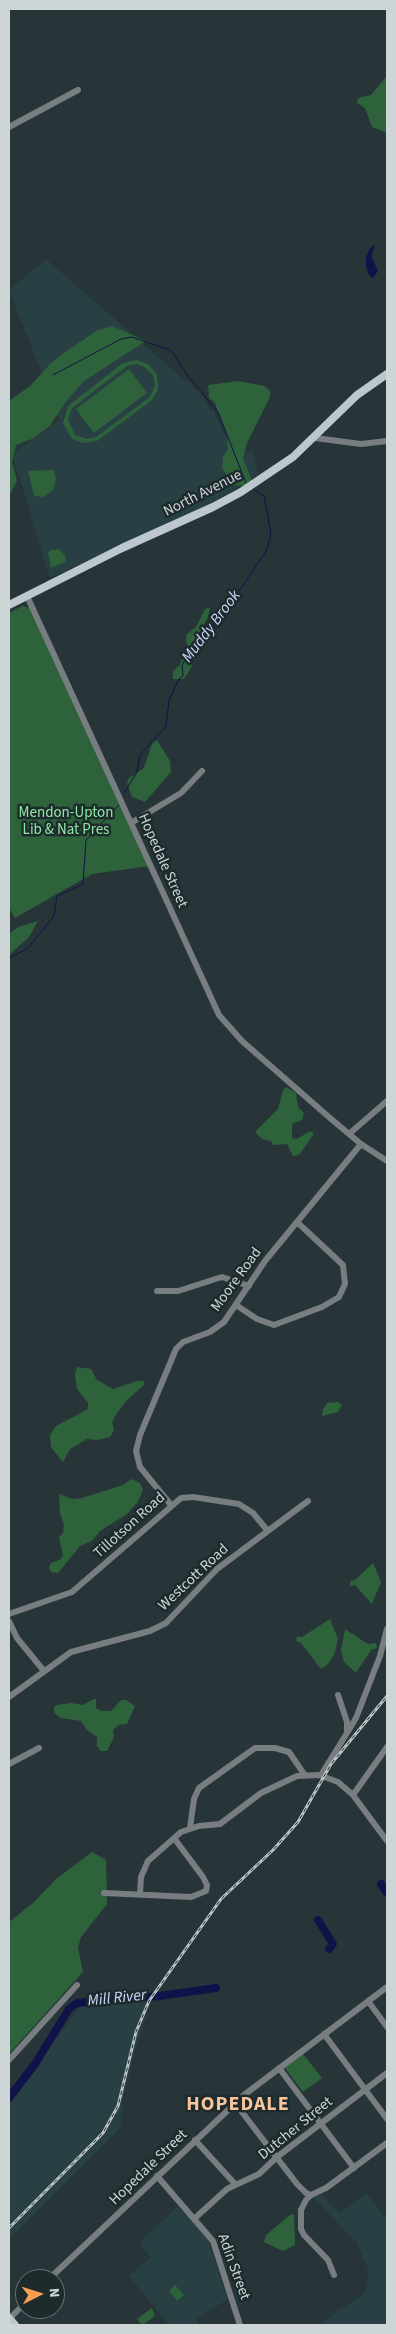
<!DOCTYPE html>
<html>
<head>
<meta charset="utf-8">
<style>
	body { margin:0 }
	#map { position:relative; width:396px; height:2334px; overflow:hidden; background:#273538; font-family:"Source Sans 3",sans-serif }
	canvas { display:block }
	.frame { position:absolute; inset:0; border:10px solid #cdd5d7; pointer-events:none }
	.north { position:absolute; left:15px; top:2269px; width:50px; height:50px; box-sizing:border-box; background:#1d2b2d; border:1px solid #636f71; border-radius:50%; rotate:85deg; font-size:14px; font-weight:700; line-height:20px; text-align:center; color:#cdd5d7 }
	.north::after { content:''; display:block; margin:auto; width:18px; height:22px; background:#fb9e50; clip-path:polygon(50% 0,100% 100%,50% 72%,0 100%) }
</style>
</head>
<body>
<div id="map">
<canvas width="396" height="2334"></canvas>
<div class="frame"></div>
<div class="north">N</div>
</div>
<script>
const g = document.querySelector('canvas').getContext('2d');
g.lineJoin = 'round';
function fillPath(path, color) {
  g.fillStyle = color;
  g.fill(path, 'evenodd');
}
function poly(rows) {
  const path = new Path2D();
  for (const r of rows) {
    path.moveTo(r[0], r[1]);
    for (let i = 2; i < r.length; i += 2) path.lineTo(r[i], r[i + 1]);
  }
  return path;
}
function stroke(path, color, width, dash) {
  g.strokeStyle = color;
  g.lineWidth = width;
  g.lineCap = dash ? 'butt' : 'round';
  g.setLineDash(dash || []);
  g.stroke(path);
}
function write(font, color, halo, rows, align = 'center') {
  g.font = font + ' "Source Sans 3",sans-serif';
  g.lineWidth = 5;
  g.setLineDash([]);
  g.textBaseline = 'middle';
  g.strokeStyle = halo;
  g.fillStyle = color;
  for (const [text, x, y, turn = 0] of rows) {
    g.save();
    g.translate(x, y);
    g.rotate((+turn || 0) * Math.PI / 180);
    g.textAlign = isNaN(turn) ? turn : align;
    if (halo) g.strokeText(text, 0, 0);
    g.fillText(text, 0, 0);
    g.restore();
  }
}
fillPath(poly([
	[46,259,203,396,211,411,213,410,235,455,253,451,258,475,214,502,50,578,12,454,60,420,9,290],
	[152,2001,145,2013,146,2017,135,2050,122,2105,121,2127,9,2239,9,2104,81,2005],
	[366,2193,387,2220,387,2325,320,2325,338,2310,363,2295,367,2287,368,2269,356,2242,312,2196,322,2195,340,2213],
	[178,2206,207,2237,228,2299,197,2319,199,2325,169,2325,129,2276,151,2257,139,2243]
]), '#283f43');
fillPath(poly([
	[387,76,387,133,372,127,365,108,357,103,358,98,371,95],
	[112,326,146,341,84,381,64,404,50,426,32,439,16,445,12,462,17,481,9,496,9,401,30,386,51,363,71,348,98,330],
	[137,360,148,364,157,375,158,390,152,400,97,441,83,443,72,439,63,423,68,406,123,363],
	[137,364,146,368,153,375,155,385,150,397,96,437,87,439,75,435,68,420,72,408,127,366],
	[129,369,147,393,94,433,76,409],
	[238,381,264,386,270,391,270,397,247,443,243,459,252,481,244,486,233,485,222,468,223,456,228,449,227,436,215,403,209,398,208,385],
	[54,470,56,478,54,489,44,497,34,496,28,471],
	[59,549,65,555,66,562,51,568,48,553,51,550],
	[22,606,30,608,150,866,92,874,15,918,9,908,9,613],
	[210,607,208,617,196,638,190,659,192,666,184,679,173,679,173,671,179,666,187,648,186,635,196,627,205,609],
	[157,740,170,761,171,772,145,802,132,797,127,783,129,778,144,768,152,744],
	[38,921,29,937,9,955,9,934,18,927],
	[286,1087,296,1093,298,1107,304,1113,302,1120,292,1124,292,1138,297,1139,310,1131,314,1134,299,1155,293,1156,287,1144,273,1145,271,1141,262,1139,255,1132,278,1109,283,1090],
	[77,1367,91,1369,97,1380,113,1389,137,1381,143,1381,145,1384,126,1401,117,1413,112,1422,114,1430,110,1437,97,1440,87,1439,70,1449,63,1462,51,1447,50,1435,56,1426,88,1409,88,1403,77,1389,75,1375],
	[338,1402,342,1405,338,1412,322,1416,323,1409,327,1403],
	[131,1479,140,1483,143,1490,137,1503,127,1514,100,1531,92,1541,80,1546,58,1573,51,1572,49,1568,51,1563,61,1559,63,1555,59,1537,63,1533,64,1525,60,1513,59,1494,72,1499,82,1498,123,1485],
	[373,1563,381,1582,372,1604,355,1585,350,1586,350,1581,355,1580],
	[330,1619,338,1639,334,1655,327,1665,321,1669,301,1643,296,1641,297,1637,302,1637],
	[345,1629,368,1644,376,1643,377,1648,371,1650,356,1673,344,1662,341,1651],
	[94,1699,96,1699,96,1708,101,1711,111,1711,121,1700,126,1700,135,1706,127,1724,118,1725,113,1730,114,1737,107,1751,101,1751,97,1746,97,1737,87,1730,81,1721,61,1718,54,1713,54,1707,57,1705,71,1703,83,1705],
	[92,1852,106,1860,107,1904,81,1937,78,1947,83,1972,9,2054,9,1922,33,1903,56,1879],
	[303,2054,322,2078,303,2092,285,2068],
	[291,2214,294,2215,295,2245,283,2251,264,2242,266,2235],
	[175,2285,184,2295,177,2301,169,2291],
	[152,2308,155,2316,142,2325,137,2319]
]), '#2d623b');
fillPath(poly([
	[375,245,371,256,378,271,373,278,369,275,366,267,366,257,370,248]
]), '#0f1349');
stroke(poly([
	[53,375,121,339,132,337,172,351,187,375,218,412,246,483],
	[124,793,137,772,140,755,166,726,169,700,179,679,183,676,182,665,187,657,196,653,267,550,271,533,264,496,253,489],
	[9,958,27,949,54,916,57,896,83,884,86,840,119,805]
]), '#0f1349', 1);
stroke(poly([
	[381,1884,387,1893],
	[318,1920,333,1944,329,1949],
	[9,2098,35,2064,69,2009,77,2003,159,1996,216,1988]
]), '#0f1349', 8);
stroke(poly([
	[9,127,78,90],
	[315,438,361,444,387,441],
	[27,596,219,1015,242,1041,330,1118,361,1144,387,1161],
	[131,823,181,793,202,771],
	[349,1134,387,1101],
	[157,1291,178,1291,222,1277,249,1286],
	[236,1305,257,1319,274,1325,322,1307,339,1297,345,1284,343,1265,297,1222],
	[171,1505,140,1467,136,1451,140,1435,176,1349,183,1342,210,1332,224,1322,265,1261,361,1144],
	[9,1614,72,1592,181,1498,193,1497,239,1504,253,1513,267,1530],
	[9,1621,17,1638,44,1671],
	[9,1697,71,1652,150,1631,166,1623,217,1569,308,1501],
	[347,1733,356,1718,380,1656,387,1629],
	[9,1764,39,1748],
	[321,1775,347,1733,347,1722,338,1695],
	[353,1795,387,1747],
	[190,1828,194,1799,199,1788,255,1748,275,1748,289,1752,304,1774],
	[104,1893,191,1897,206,1891,207,1885,203,1877,174,1838],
	[140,1894,141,1877,148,1861,181,1832,199,1826,220,1824,261,1793,297,1776,319,1775,338,1782,353,1795,387,1841],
	[368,2001,387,2027],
	[324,2034,387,2119],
	[9,2060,77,1985],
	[279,2068,354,2168],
	[235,2103,297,2184,306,2193,311,2195],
	[195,2140,235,2184],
	[157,2176,213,2241,240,2325],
	[311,2195,306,2200,301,2210,301,2229,304,2235,328,2260,334,2275],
	[311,2195,326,2188,387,2143],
	[195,2218,227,2189,259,2174,277,2157,387,2073],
	[49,2279,244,2095,387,1987],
	[9,2319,25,2303]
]), '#787d81', 6);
stroke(poly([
	[9,605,122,548,213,507,241,492,293,457,357,395,387,374],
	[9,2318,15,2325]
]), '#bdc7d0', 8);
const rail = poly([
	[9,2228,103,2133,118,2106,136,2032,149,2001,221,1899,273,1850,298,1822,331,1764,387,1696]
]);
stroke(rail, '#bac2c5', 3);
stroke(rail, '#1d2b2d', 1, [4]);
write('15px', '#cdd5d7', '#1d2b2d', [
	["North Avenue",203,494,-27],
	["Hopedale Street",162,861,66],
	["Moore Road",237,1280,-54],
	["Tillotson Road",130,1526,-42],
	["Westcott Road",194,1578,-43],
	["Dutcher Street",296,2129,-39],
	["Hopedale Street",149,2168,-44],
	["Adin Street",233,2267,70]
]);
write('15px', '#8ee7a2', '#1d2b2d', [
	["Mendon-Upton",66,814],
	["Lib & Nat Pres",66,831]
]);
write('italic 16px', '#cbd6fa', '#1d2b2d', [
	["Muddy Brook",212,627,-53],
	["Mill River",117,1999,-6]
]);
g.letterSpacing = '1px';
write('bold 20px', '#f8c49c', '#1d2b2d', [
	["HOPEDALE",238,2106]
]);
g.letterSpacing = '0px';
</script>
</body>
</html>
